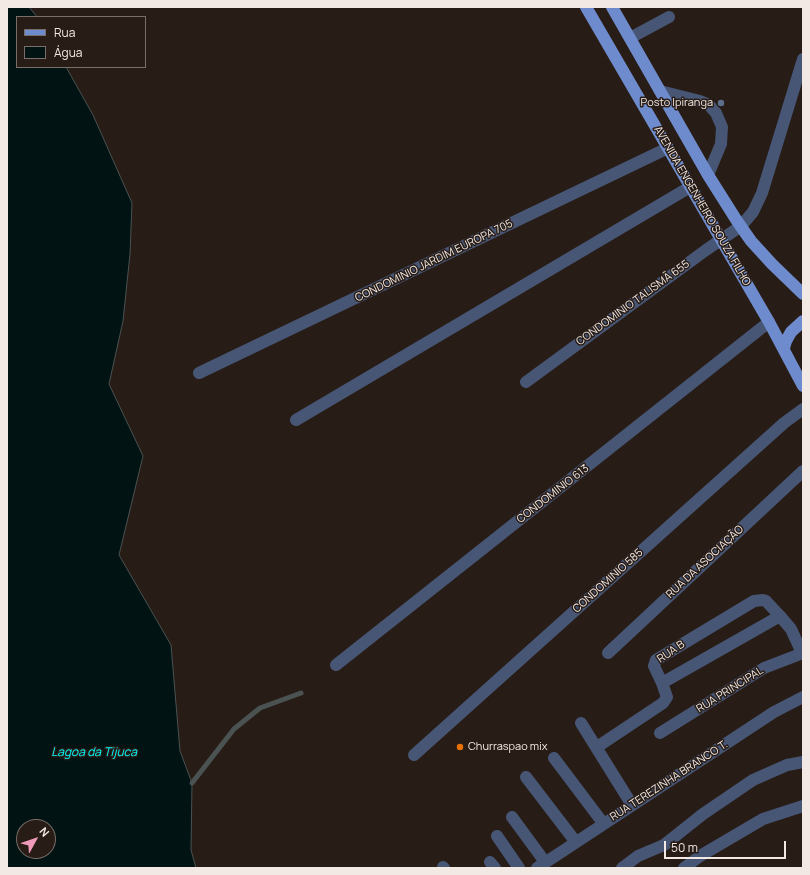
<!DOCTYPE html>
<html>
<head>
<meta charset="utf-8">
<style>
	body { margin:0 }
	#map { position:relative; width:810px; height:875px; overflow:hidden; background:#281c16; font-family:Manrope,sans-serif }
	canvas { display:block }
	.frame { position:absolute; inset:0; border:8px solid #f2e9e5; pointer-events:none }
	.legend { position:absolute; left:16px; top:16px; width:130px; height:52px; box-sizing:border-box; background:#281c16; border:1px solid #796e69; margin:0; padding:5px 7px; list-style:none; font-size:12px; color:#f2e9e5 }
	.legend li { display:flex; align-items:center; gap:8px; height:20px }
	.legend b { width:20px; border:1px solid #796e69 }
	.north { position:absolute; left:16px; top:819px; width:40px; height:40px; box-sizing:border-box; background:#281c16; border:1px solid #796e69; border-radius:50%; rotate:50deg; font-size:11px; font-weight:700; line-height:16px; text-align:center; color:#f2e9e5 }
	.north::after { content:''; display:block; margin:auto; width:14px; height:18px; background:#ef9ab8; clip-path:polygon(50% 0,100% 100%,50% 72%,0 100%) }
	.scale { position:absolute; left:664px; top:841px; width:122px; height:18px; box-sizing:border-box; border:2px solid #f2e9e5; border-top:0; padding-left:5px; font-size:12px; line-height:14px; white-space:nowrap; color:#f2e9e5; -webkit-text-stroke:3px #281c16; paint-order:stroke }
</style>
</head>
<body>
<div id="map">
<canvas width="810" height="875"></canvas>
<div class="frame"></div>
<ul class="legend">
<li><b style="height:5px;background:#6e8ccd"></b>Rua</li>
<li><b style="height:11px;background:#021313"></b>Água</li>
</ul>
<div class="north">N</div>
<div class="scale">50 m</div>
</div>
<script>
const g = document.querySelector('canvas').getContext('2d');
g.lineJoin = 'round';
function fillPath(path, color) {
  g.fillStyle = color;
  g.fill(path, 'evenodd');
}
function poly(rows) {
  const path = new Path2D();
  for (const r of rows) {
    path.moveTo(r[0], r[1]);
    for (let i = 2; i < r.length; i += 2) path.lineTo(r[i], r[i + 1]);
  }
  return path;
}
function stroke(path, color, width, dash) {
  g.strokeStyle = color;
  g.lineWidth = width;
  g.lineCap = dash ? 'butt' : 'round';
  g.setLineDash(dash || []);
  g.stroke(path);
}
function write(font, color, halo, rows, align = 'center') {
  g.font = font + ' Manrope,sans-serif';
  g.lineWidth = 3;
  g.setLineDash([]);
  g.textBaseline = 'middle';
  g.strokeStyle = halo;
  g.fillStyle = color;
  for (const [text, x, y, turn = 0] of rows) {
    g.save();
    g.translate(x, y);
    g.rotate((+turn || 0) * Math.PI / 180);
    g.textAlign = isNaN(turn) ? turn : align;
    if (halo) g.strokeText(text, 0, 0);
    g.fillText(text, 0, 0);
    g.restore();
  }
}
const water = poly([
	[7,7,29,7,37,17,17,17,17,67,66,67,93,115,132,203,130,254,123,321,109,384,143,456,119,555,171,645,180,751,192,783,191,850,196,868,7,868,7,7],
	[24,827,48,827,48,851,24,851,24,827]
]);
fillPath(water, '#021313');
stroke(water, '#4a5352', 1);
stroke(poly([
	[192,783,234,729,260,708,301,693]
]), '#4a5352', 5);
stroke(poly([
	[630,38,669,17],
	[660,91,700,101,709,105,716,113,722,127,721,144,708,175],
	[199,373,668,148],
	[526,382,706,250,741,226,753,212,762,193,803,59],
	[296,420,690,187],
	[780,616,766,601,763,600,754,601,656,660,654,666,662,683,780,616,791,629,802,653],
	[608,653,803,471],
	[336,665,769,322],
	[581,723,632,805],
	[660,733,764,668,803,653],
	[597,747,663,703,667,697,662,683],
	[414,755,784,423,803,409],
	[554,758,603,823],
	[526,777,575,841],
	[512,817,545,862],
	[497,836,519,868],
	[490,862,495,868],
	[443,867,444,868],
	[537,868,774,712,803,697],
	[622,868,638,856,664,845,703,814,753,780,787,765,803,762],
	[684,868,700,856,763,819,803,806]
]), '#475675', 12);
stroke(poly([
	[586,7,769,322,803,386],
	[612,7,708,175,737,221,751,241,772,264,803,294],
	[784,348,786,341,791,332,803,321]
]), '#6e8ccd', 12);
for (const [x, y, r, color] of [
	[721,103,4,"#5c6f8a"],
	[460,747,4,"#e8710a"]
]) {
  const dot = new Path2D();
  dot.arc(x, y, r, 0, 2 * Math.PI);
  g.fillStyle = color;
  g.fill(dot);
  stroke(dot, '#281c16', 1.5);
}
write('11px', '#f2e9e5', '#281c16', [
	["Posto Ipiranga",713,103],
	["Churraspao mix",468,747,"left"]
], 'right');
write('11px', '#f2e9e5', '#281c16', [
	["AVENIDA ENGENHEIRO SOUZA FILHO",702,206,60],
	["CONDOMINIO JARDIM EUROPA 705",434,261,-26],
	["CONDOMINIO TALISMÃ 655",633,303,-36],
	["CONDOMINIO 613",553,494,-38],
	["RUA DA ASOCIAÇÃO",705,562,-43],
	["CONDOMINIO 585",608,581,-42],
	["RUA B",671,652,-34],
	["RUA PRINCIPAL",730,690,-32],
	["RUA TEREZINHA BRANCO T.",669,781,-33]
]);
write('italic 12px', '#00fcfe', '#281c16', [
	["Lagoa da Tijuca",94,753]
]);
</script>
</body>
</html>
